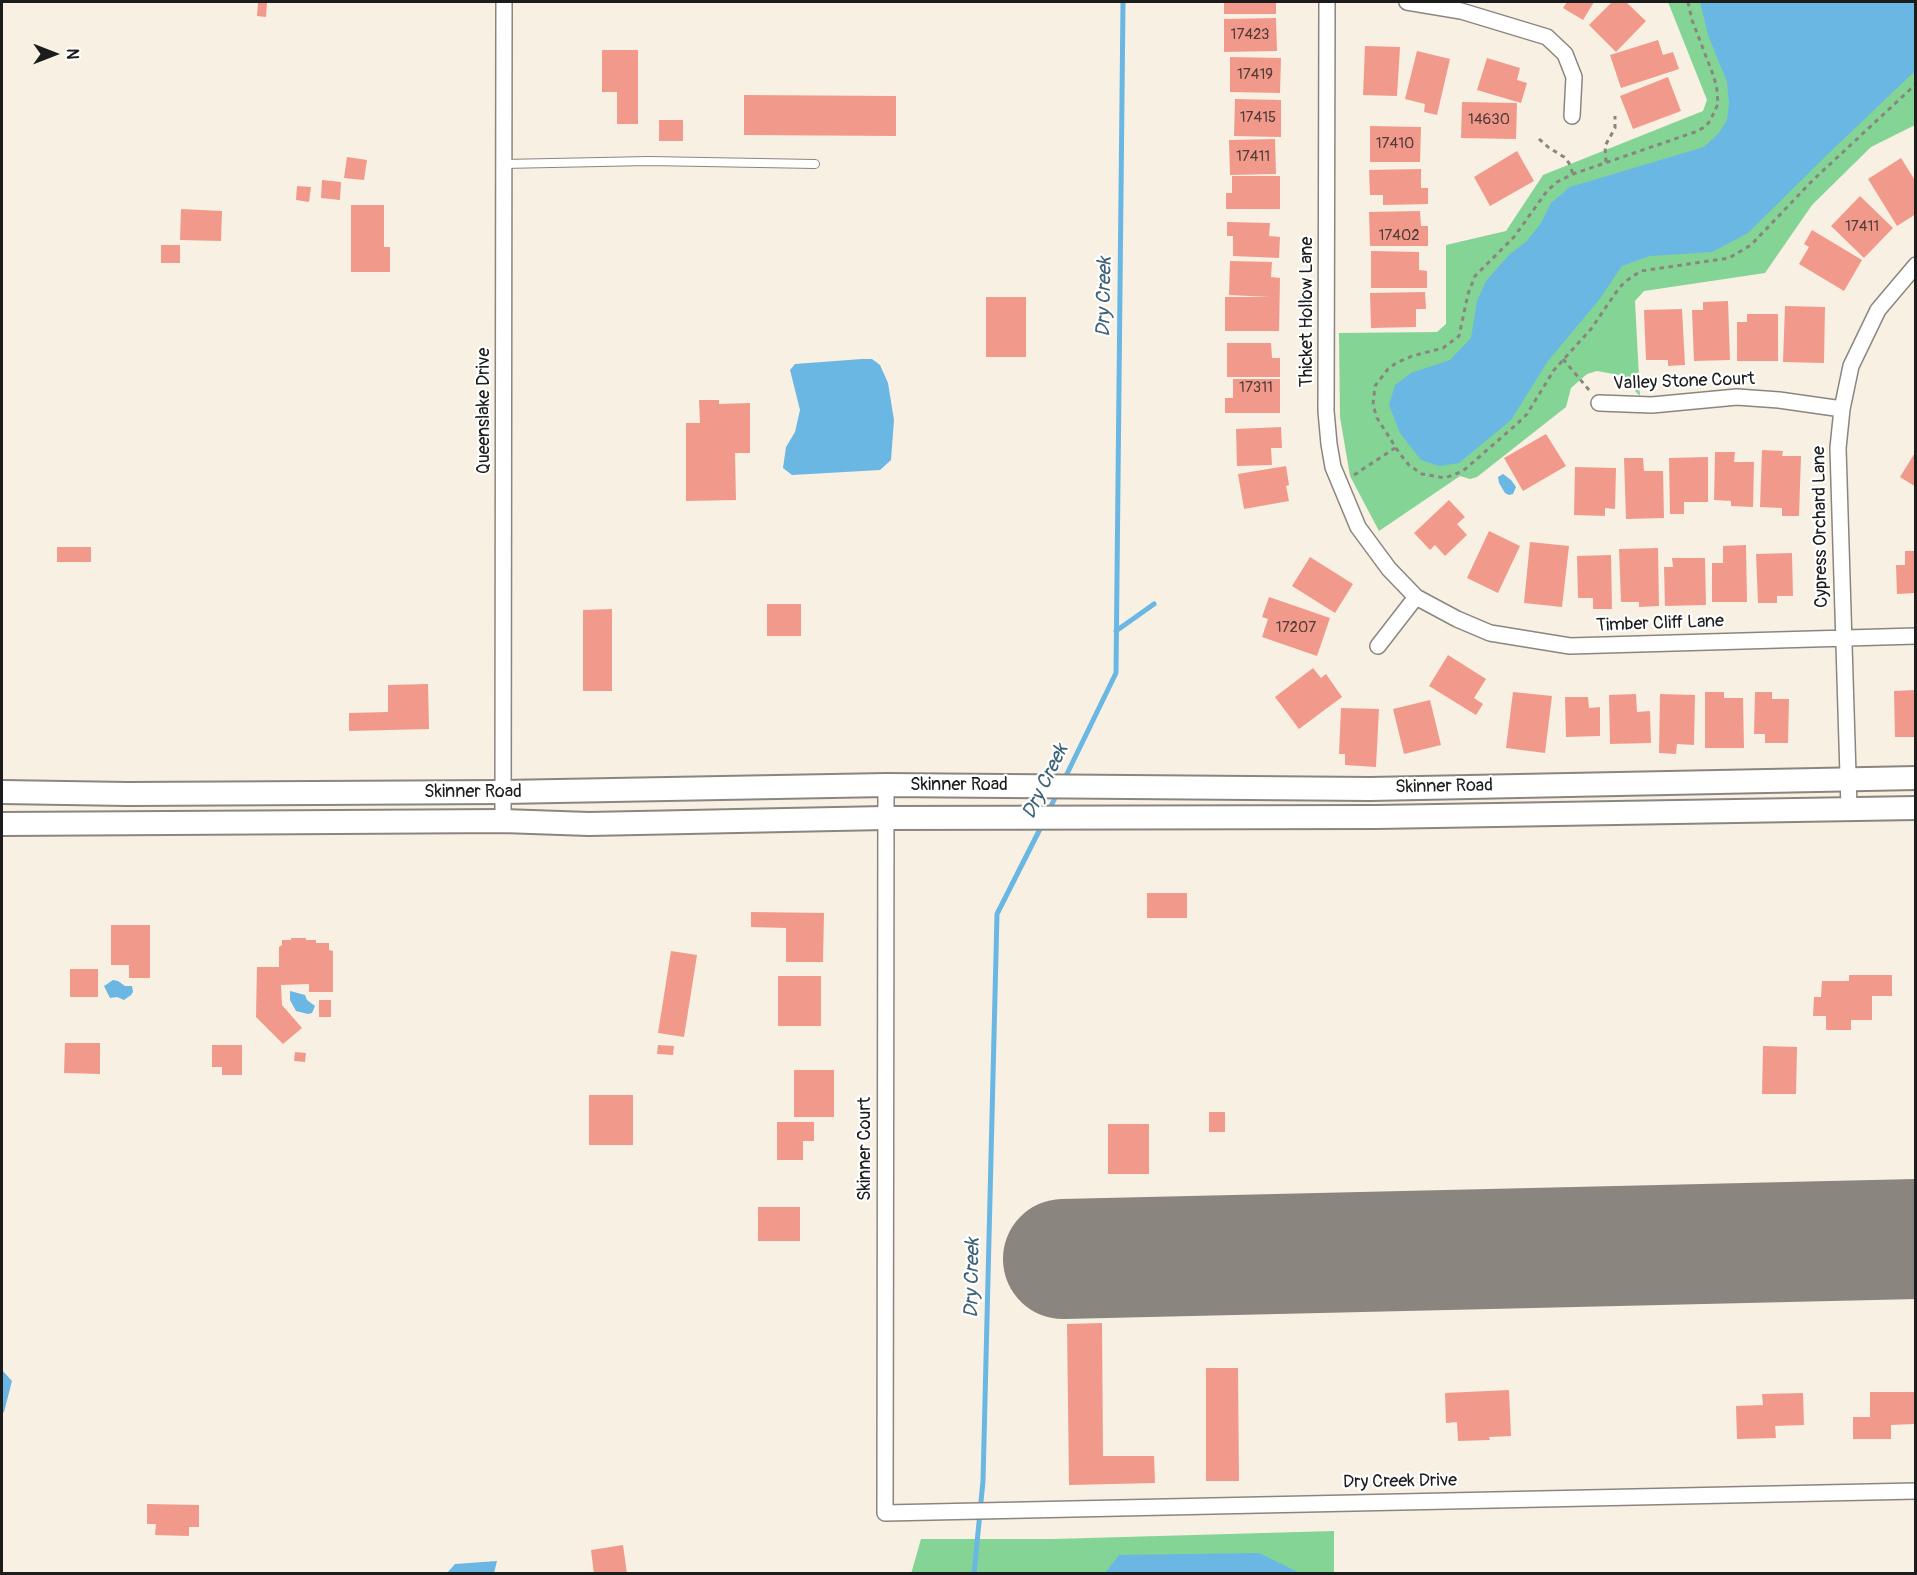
<!DOCTYPE html>
<html>
<head>
<meta charset="utf-8">
<style>
	body { margin:0 }
	#map { position:relative; width:1917px; height:1575px; overflow:hidden; background:#f8f0e2; font-family:Pangolin,sans-serif }
	canvas { display:block }
	.frame { position:absolute; inset:0; border:3px solid #1c1c1c; pointer-events:none }
	.north { position:absolute; left:24px; top:24px; width:60px; height:60px; -webkit-text-stroke:4px #fff; paint-order:stroke; rotate:90deg; font-size:16px; font-weight:700; line-height:24px; text-align:center; color:#1c1c1c }
	.north::after { content:''; display:block; margin:auto; width:21px; height:27px; background:#1c1c1c; clip-path:polygon(50% 0,100% 100%,50% 72%,0 100%) }
</style>
</head>
<body>
<div id="map">
<canvas width="1917" height="1575"></canvas>
<div class="frame"></div>
<div class="north">N</div>
</div>
<script>
const g = document.querySelector('canvas').getContext('2d');
g.lineJoin = 'round';
function fillPath(path, color) {
  g.fillStyle = color;
  g.fill(path, 'evenodd');
}
function poly(rows) {
  const path = new Path2D();
  for (const r of rows) {
    path.moveTo(r[0], r[1]);
    for (let i = 2; i < r.length; i += 2) path.lineTo(r[i], r[i + 1]);
  }
  return path;
}
function stroke(path, color, width, dash) {
  g.strokeStyle = color;
  g.lineWidth = width;
  g.lineCap = dash ? 'butt' : 'round';
  g.setLineDash(dash || []);
  g.stroke(path);
}
function write(font, color, halo, rows, align = 'center') {
  g.font = font + ' Pangolin,sans-serif';
  g.lineWidth = 4.5;
  g.setLineDash([]);
  g.textBaseline = 'middle';
  g.strokeStyle = halo;
  g.fillStyle = color;
  for (const [text, x, y, turn = 0] of rows) {
    g.save();
    g.translate(x, y);
    g.rotate((+turn || 0) * Math.PI / 180);
    g.textAlign = isNaN(turn) ? turn : align;
    if (halo) g.strokeText(text, 0, 0);
    g.fillText(text, 0, 0);
    g.restore();
  }
}
fillPath(poly([
	[1668,2,1915,2,1915,125,1871,147,1812,205,1765,273,1644,291,1635,301,1640,396,1619,375,1597,371,1587,374,1571,388,1566,407,1477,477,1470,479,1460,476,1379,531,1350,476,1340,417,1339,333,1437,332,1446,324,1446,245,1506,231,1543,175,1703,111,1707,100],
	[1334,1531,1334,1573,911,1574,921,1539,1054,1539]
]), '#83d495');
fillPath(poly([
	[1700,2,1915,2,1915,71,1830,152,1748,233,1712,252,1650,256,1622,266,1599,300,1548,361,1511,420,1459,463,1439,466,1421,460,1400,433,1389,405,1395,385,1411,373,1450,360,1471,338,1477,301,1486,281,1509,255,1527,241,1541,223,1551,203,1570,187,1704,147,1719,133,1727,120,1729,103,1727,82,1708,35],
	[862,359,872,359,880,365,888,383,894,420,891,460,880,470,792,475,783,468,786,447,795,432,800,410,790,370,795,364],
	[1503,474,1511,480,1516,487,1513,494,1509,495,1505,493,1499,483,1498,477],
	[113,980,118,981,125,986,132,986,133,992,131,995,124,1000,117,997,110,998,104,986],
	[290,991,305,995,307,1000,315,1006,312,1013,308,1014,296,1011,290,1000],
	[2,1370,12,1381,4,1412,2,1413],
	[1259,1553,1300,1573,1105,1573,1119,1555],
	[497,1561,494,1573,447,1573,455,1564]
]), '#6ab7e4');
stroke(poly([
	[1116,631,1154,604],
	[1064,780,1116,673,1123,2],
	[1048,812,1057,794],
	[974,1574,983,1481,997,914,1043,823]
]), '#6ab7e4', 5);
stroke(poly([
	[1063,1259,1916,1239]
]), '#8a867f', 120);
fillPath(poly([
	[1224,2,1276,2,1276,14,1224,14],
	[1567,2,1594,2,1583,20,1563,8],
	[1612,2,1626,2,1646,21,1616,52,1589,25],
	[258,3,267,3,266,17,257,16],
	[1276,18,1277,51,1224,52,1224,19],
	[1658,40,1663,55,1673,52,1679,69,1621,88,1610,55],
	[1365,46,1400,47,1397,96,1363,95],
	[602,50,638,50,638,124,617,124,617,92,602,92],
	[1417,51,1450,59,1437,115,1424,112,1425,104,1405,99],
	[1230,57,1281,58,1280,93,1230,92],
	[1487,58,1520,68,1517,80,1527,83,1521,103,1477,90],
	[1668,77,1681,111,1633,129,1620,96],
	[744,95,896,96,896,136,744,135],
	[1235,99,1281,100,1281,137,1234,136],
	[1462,102,1517,103,1516,139,1461,138],
	[659,120,683,120,683,141,659,141],
	[1370,126,1421,127,1420,162,1370,162],
	[1275,139,1276,174,1230,175,1229,140],
	[1517,151,1534,181,1490,206,1474,177],
	[347,157,367,160,364,180,344,178],
	[1901,158,1916,182,1916,214,1897,226,1868,179],
	[1421,169,1421,188,1428,188,1428,204,1383,205,1383,195,1370,195,1369,170],
	[1232,176,1280,176,1280,209,1226,209,1226,193,1232,193],
	[322,180,341,182,340,200,321,198],
	[297,186,311,187,309,202,296,200],
	[1860,196,1893,228,1864,258,1831,226],
	[351,205,384,205,384,247,390,247,390,272,351,272],
	[181,209,222,211,221,241,180,240],
	[1420,211,1421,226,1428,226,1428,246,1370,246,1369,212],
	[1227,222,1270,223,1269,236,1280,237,1279,258,1233,256,1233,236,1227,236],
	[1812,230,1862,260,1844,291,1799,264,1809,247,1804,244],
	[161,245,180,245,180,263,161,263],
	[1371,251,1419,252,1419,270,1427,271,1427,288,1371,288],
	[1230,261,1272,262,1271,277,1280,278,1279,331,1225,331,1225,297,1270,297,1229,295],
	[1425,292,1426,309,1416,309,1416,327,1371,328,1370,293],
	[986,297,1026,297,1026,357,986,357],
	[1728,301,1730,360,1694,361,1692,310,1703,310,1703,302],
	[1785,306,1825,307,1824,363,1783,362],
	[1682,309,1685,365,1668,366,1668,360,1646,360,1644,310],
	[1747,314,1778,314,1778,361,1737,361,1737,322,1747,322],
	[1227,343,1271,343,1272,358,1280,358,1280,377,1227,377],
	[1233,379,1280,379,1280,413,1225,413,1225,398,1233,398],
	[699,400,719,400,719,404,750,403,750,453,735,453,736,500,686,501,686,423,700,423],
	[1281,427,1282,448,1271,448,1272,465,1237,466,1236,429],
	[1546,434,1566,466,1523,491,1504,458],
	[1762,450,1783,451,1782,456,1801,456,1799,516,1782,516,1782,508,1760,507],
	[1916,451,1916,487,1900,477],
	[1715,452,1735,452,1734,462,1754,462,1753,507,1731,506,1731,501,1714,500],
	[1708,457,1708,502,1684,502,1684,514,1670,514,1669,458],
	[1624,458,1643,458,1644,471,1663,471,1664,518,1626,519],
	[1286,466,1289,485,1286,486,1289,501,1244,509,1238,474],
	[1575,467,1616,468,1615,509,1605,508,1605,516,1574,515],
	[1449,500,1465,517,1457,524,1467,535,1445,556,1435,545,1430,550,1414,533],
	[1489,531,1520,546,1498,593,1467,578],
	[1530,542,1569,546,1562,607,1524,603],
	[1746,545,1747,602,1712,602,1712,563,1723,563,1723,546],
	[57,547,91,547,91,562,57,562],
	[1658,548,1659,606,1639,607,1639,602,1621,602,1619,549],
	[1905,551,1916,551,1916,593,1897,594,1896,565,1905,565],
	[1792,553,1793,596,1777,596,1777,603,1758,603,1756,554],
	[1611,555,1612,609,1593,609,1593,598,1578,598,1577,556],
	[1310,557,1353,584,1335,613,1292,586],
	[1672,558,1705,558,1706,605,1665,606,1664,567,1673,567],
	[1269,597,1330,618,1317,656,1262,637,1268,619,1262,617],
	[767,604,801,604,801,636,767,636],
	[612,609,612,691,583,691,583,610],
	[1448,655,1486,679,1474,698,1483,704,1476,715,1429,686],
	[1313,668,1321,678,1326,674,1342,697,1299,729,1275,697],
	[428,684,429,729,349,731,349,713,388,712,388,685],
	[1916,690,1916,737,1895,737,1894,691],
	[1513,692,1552,696,1545,753,1506,748],
	[1705,692,1724,692,1724,698,1743,698,1744,748,1705,748],
	[1755,692,1772,692,1772,699,1789,699,1788,743,1765,743,1765,734,1754,734],
	[1636,694,1637,712,1650,711,1651,743,1610,744,1609,695],
	[1660,694,1695,695,1694,745,1677,744,1676,754,1659,753],
	[1565,697,1588,697,1589,708,1600,707,1600,736,1566,737],
	[1430,700,1441,745,1404,754,1393,709],
	[1341,708,1379,709,1376,767,1345,765,1345,754,1339,754],
	[1147,893,1187,893,1187,918,1147,918],
	[751,912,824,913,823,962,786,962,786,928,751,927],
	[111,925,150,925,150,978,129,978,129,965,111,965],
	[291,938,306,938,306,940,316,940,316,943,329,943,329,950,333,951,333,992,309,992,309,984,281,985,282,1005,302,1028,283,1044,256,1017,257,967,279,967,279,947,282,945,282,940,291,940],
	[671,951,697,955,684,1037,658,1033],
	[70,969,98,969,98,997,70,997],
	[1849,975,1892,975,1892,996,1872,996,1872,1020,1851,1020,1851,1030,1826,1030,1826,1016,1813,1016,1814,997,1821,997,1822,981,1849,981],
	[778,976,821,976,821,1026,778,1026],
	[319,1000,331,1000,331,1017,319,1017],
	[65,1043,100,1043,100,1074,64,1073],
	[212,1045,242,1045,242,1075,222,1075,222,1067,212,1067],
	[658,1045,674,1046,673,1055,657,1054],
	[1763,1046,1797,1047,1796,1094,1762,1094],
	[295,1052,306,1053,305,1062,294,1061],
	[794,1070,834,1070,834,1117,794,1117],
	[589,1095,633,1095,633,1145,589,1145],
	[1209,1112,1225,1112,1225,1132,1209,1132],
	[777,1122,814,1122,814,1141,803,1141,803,1160,777,1160],
	[1108,1124,1149,1124,1149,1174,1108,1174],
	[758,1207,800,1207,800,1241,758,1241],
	[1102,1323,1103,1456,1154,1456,1155,1483,1069,1485,1067,1324],
	[1206,1368,1238,1368,1239,1481,1206,1481],
	[1509,1390,1511,1436,1489,1437,1490,1440,1458,1441,1457,1422,1446,1423,1445,1393],
	[1870,1392,1914,1392,1914,1424,1891,1425,1891,1439,1853,1439,1853,1417,1870,1417],
	[1803,1393,1804,1425,1775,1426,1776,1438,1737,1439,1736,1406,1763,1405,1762,1394],
	[147,1504,199,1505,199,1527,189,1527,189,1536,155,1535,156,1524,147,1524],
	[623,1545,627,1574,594,1574,591,1550]
]), '#f19a8b');
const lane = poly([
	[503,164,649,161,815,164]
]);
const street = poly([
	[1327,2,1326,411,1329,444,1333,467,1358,527,1389,569,1416,597,1457,619,1490,633,1570,646,1916,636],
	[1407,2,1461,11,1547,37,1565,54,1574,77,1572,116],
	[1599,403,1652,405,1737,397,1779,400,1842,409],
	[1378,646,1416,597],
	[886,785,885,1513,1916,1491],
	[1849,808,1838,448,1842,409,1851,366,1878,310,1916,265],
	[503,821,504,2]
]);
const secondary = poly([
	[2,792,128,794,503,792,886,785,1370,789,1916,778],
	[2,824,503,821,589,824,885,818,1376,817,1916,808]
]);
stroke(lane, '#8a867f', 10);
stroke(street, '#8a867f', 18);
stroke(secondary, '#8a867f', 26);
stroke(poly([
	[1688,2,1692,20,1714,77,1717,90,1718,104,1710,121,1705,127,1695,132,1573,174,1557,182,1547,191,1514,237,1475,276,1468,294,1459,336,1443,348,1412,356,1396,363,1388,369,1375,386,1373,405,1377,418,1400,454,1409,465,1422,474,1445,478,1463,471,1518,423,1527,414,1554,370,1591,329,1619,288,1626,281,1641,271,1729,258,1751,245,1813,180,1916,84],
	[1539,139,1548,147,1564,157,1569,163,1573,174],
	[1606,162,1605,146,1615,128,1615,116],
	[1563,359,1589,390],
	[1354,475,1395,448]
]), '#8a867f', 3, [4.5, 4.5]);
stroke(lane, '#fff', 8);
stroke(street, '#fff', 15);
stroke(secondary, '#fff', 22);
write('15px', '#513c38', null, [
	["17423",1250,35],
	["17419",1255,75],
	["17415",1258,118],
	["14630",1489,120],
	["17410",1395,144],
	["17411",1253,157],
	["17411",1862,227],
	["17402",1399,236],
	["17311",1256,388],
	["17207",1296,628]
]);
write('18px', '#1c1c1c', '#fff', [
	["Thicket Hollow Lane",1307,312,-90],
	["Valley Stone Court",1684,382,-2],
	["Queenslake Drive",484,411,-90],
	["Cypress Orchard Lane",1821,527,-91],
	["Timber Cliff Lane",1660,624,-2],
	["Skinner Road",959,785],
	["Skinner Road",1444,787,-1],
	["Skinner Road",473,792],
	["Skinner Court",865,1149,-90],
	["Dry Creek Drive",1400,1482,-1]
]);
write('italic 20px', '#3f6276', '#fff', [
	["Dry Creek",1105,297,-89],
	["Dry Creek",1046,782,-64],
	["Dry Creek",973,1278,-89]
]);
</script>
</body>
</html>
